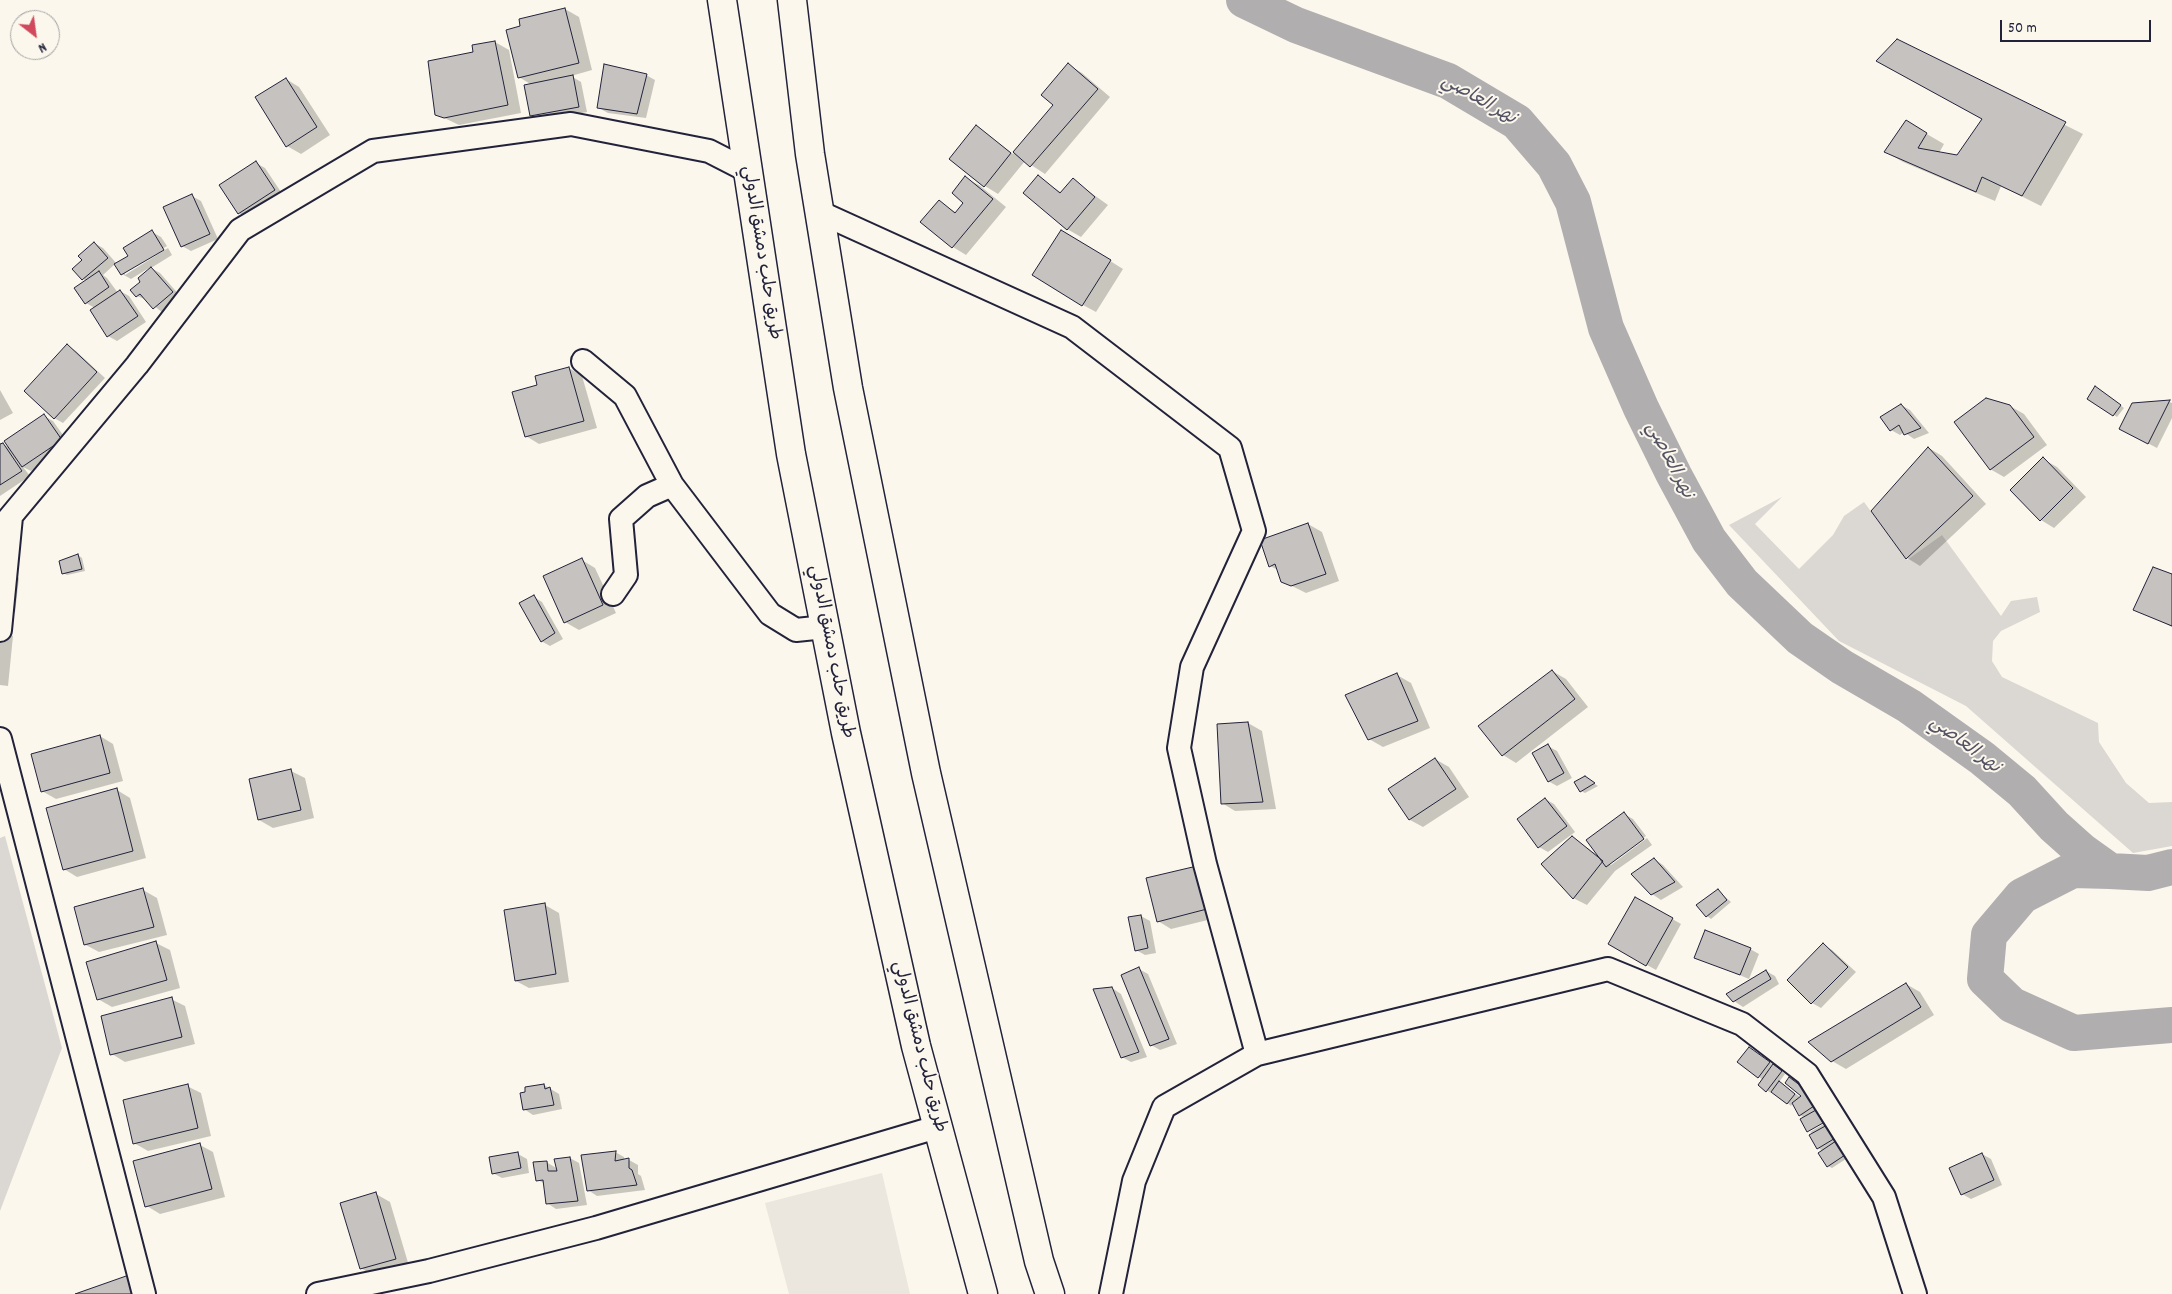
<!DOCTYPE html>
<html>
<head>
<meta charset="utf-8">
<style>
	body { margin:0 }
	#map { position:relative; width:2172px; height:1294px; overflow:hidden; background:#fbf7ec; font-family:Dekko,sans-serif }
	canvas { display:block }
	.north { position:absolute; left:10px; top:10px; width:50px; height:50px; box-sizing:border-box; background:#fbf7ec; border:1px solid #a4a2a5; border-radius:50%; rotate:150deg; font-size:14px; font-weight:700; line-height:20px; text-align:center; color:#22223b }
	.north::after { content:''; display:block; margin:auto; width:18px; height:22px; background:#d1495b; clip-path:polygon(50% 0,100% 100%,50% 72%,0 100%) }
	.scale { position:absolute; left:2000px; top:20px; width:151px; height:22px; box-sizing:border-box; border:2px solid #22223b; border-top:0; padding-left:6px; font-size:15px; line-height:18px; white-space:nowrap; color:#22223b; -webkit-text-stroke:4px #fbf7ec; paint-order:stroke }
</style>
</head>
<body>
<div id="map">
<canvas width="2172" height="1294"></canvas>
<div class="north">N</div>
<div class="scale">50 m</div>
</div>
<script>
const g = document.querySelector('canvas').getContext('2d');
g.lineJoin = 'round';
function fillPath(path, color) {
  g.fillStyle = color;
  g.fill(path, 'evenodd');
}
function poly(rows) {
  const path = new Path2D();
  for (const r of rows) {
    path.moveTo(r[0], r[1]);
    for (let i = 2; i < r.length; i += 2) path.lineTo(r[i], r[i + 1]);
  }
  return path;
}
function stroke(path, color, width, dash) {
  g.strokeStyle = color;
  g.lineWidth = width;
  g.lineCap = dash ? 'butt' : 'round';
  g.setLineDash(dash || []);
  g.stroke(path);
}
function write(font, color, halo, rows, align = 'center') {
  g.font = font + ' Dekko,"Playpen Sans Arabic",sans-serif';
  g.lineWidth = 4;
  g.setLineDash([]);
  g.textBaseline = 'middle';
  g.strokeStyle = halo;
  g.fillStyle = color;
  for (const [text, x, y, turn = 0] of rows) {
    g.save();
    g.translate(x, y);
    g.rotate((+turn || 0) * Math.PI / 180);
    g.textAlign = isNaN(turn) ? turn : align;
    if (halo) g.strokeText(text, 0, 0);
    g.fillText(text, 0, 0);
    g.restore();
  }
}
fillPath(poly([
	[882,1173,910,1294,789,1294,765,1203]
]), '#ebe7df');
fillPath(poly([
	[1782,497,1755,524,1799,569,1833,535,1844,516,1864,502,1907,560,1942,535,2001,616,2011,601,2037,597,2040,612,2001,631,1993,641,1992,661,2002,677,2098,723,2099,742,2126,783,2149,803,2172,802,2172,846,2133,853,1966,706,1839,641,1729,525],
	[5,836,62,1048,0,1211,0,838]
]), '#dbd8d3');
fillPath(poly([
	[565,9,579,17,592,70,571,76,581,82,587,112,540,121,531,115,532,85,519,77],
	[1897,41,2083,134,2041,206,2001,186,1995,201,1903,162,1886,152,1906,122,1944,144,1939,153,1958,157,1984,119],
	[495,42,509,50,521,113,459,125,436,114,475,53],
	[1068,65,1082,73,1110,97,1045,174,1025,161,998,194,985,186,976,127,1013,154,1055,105],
	[646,75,655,80,646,118,608,113,599,108],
	[286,79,299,87,330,135,301,154,287,146],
	[256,163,265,168,283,195,248,218,239,213],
	[1038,177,1062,193,1073,180,1108,205,1081,237,1067,229],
	[965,178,979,185,1006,207,966,255,953,247,922,222,939,202,957,213,965,202],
	[192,196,201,201,218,239,191,251,182,246],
	[152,232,161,237,167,246,125,272,125,275,168,248,172,255,151,268,160,273,181,297,163,313,147,300,137,296,132,290,142,282,149,268,131,279,122,274,116,263,103,275,107,278,118,293,120,291,129,296,146,322,117,341,108,336,95,308,86,303,86,281,74,269,84,260,94,243,103,248,117,264,130,256],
	[1075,239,1123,269,1096,312,1083,305],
	[68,346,76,351,105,378,63,423,54,418],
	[569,368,582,376,597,428,539,444,526,436],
	[0,390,13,413,0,420],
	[2099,390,2124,408,2117,417,2089,398],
	[2169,402,2172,403,2172,418,2157,448,2130,434,2133,404],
	[1901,405,1910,410,1929,433,1914,439,1904,432,1900,435,1891,430],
	[2010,406,2024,414,2047,445,2004,477,1990,469],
	[44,416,53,421,70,445,31,471,23,467,30,476,0,496,0,446,3,444,11,449],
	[1929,448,1942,456,1986,504,1920,566,1907,558],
	[2043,459,2057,467,2086,497,2054,528,2041,520],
	[1308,524,1322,532,1339,581,1306,593,1282,581,1278,570,1270,566],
	[78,555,82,558,85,571,67,575,63,573],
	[582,560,595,568,616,613,579,630,565,622],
	[0,567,19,578,15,613,0,619],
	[2172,575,2172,627,2135,609],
	[534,597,542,602,563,639,550,646,541,641],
	[0,629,13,636,8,686,0,685],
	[1552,671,1566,679,1588,707,1516,763,1503,755],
	[1397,675,1411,683,1430,728,1383,747,1369,739],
	[1248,723,1262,731,1276,809,1235,811,1222,803],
	[100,736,113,744,123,781,56,799,42,791],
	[1548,746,1557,751,1572,778,1557,786,1548,781],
	[1435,759,1449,767,1469,797,1423,827,1410,820],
	[291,771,305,778,314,818,273,828,259,820,250,780],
	[1585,778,1598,786,1585,793,1581,791],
	[117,790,130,798,146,858,77,877,64,869],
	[1545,799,1554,804,1575,832,1548,852,1539,847],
	[1624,814,1633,819,1646,836,1609,864,1611,865,1647,838,1652,845,1615,871,1587,905,1573,898,1572,837,1596,854],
	[1654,859,1663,865,1683,887,1661,900,1652,894],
	[1210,875,1220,917,1171,929,1158,921],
	[143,890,157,898,167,935,99,952,86,945],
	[1718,891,1731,902,1711,919,1707,916],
	[1636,898,1681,924,1656,970,1610,944],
	[545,905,559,913,569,982,529,988,516,981],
	[1141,916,1150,921,1156,953,1145,955,1136,950,1130,918],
	[156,943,170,950,180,988,112,1007,98,999],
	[1823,945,1832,950,1856,972,1821,1008,1812,1003,1788,980],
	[1750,949,1759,954,1749,979,1696,957],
	[1139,969,1148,974,1177,1044,1160,1050,1151,1045],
	[1766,971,1775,976,1779,984,1743,1007,1734,1001,1728,994],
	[1906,984,1920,992,1934,1015,1846,1069,1832,1061],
	[1112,988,1121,994,1147,1057,1131,1062,1122,1057],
	[171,999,185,1006,195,1044,125,1062,112,1054],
	[1758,1053,1785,1074,1779,1082,1817,1109,1814,1111,1820,1114,1824,1121,1808,1131,1805,1118,1800,1115,1793,1103,1791,1106,1772,1091,1771,1093,1759,1085,1763,1080,1739,1062],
	[544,1085,559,1094,562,1109,533,1115,524,1109],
	[187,1086,201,1093,211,1136,148,1151,134,1143],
	[1825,1123,1849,1157,1832,1168,1828,1166,1823,1151,1818,1148,1814,1134,1810,1132],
	[200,1145,213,1152,225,1197,160,1214,147,1206],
	[615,1152,624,1157,624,1161,629,1160,638,1165,638,1174,641,1176,645,1190,597,1196,588,1190],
	[518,1154,527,1159,529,1173,502,1178,493,1173],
	[1982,1154,1991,1159,2002,1185,1971,1199,1962,1194],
	[570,1158,579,1163,587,1205,556,1209,547,1203,545,1184,538,1180,546,1162,558,1169],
	[376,1194,390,1202,409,1266,374,1276,361,1268]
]), '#0003');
stroke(poly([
	[1244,0,1296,25,1448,81,1517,122,1554,165,1573,202,1606,328,1641,408,1674,475,1709,540,1742,583,1800,638,1842,667,1909,706,1982,758,2022,791,2054,826,2082,851,2110,871,2148,873,2172,867],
	[2110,871,2073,870,2022,896,1989,935,1985,979,2012,1005,2074,1033,2172,1025]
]), '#b1aeb0', 36);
const building = poly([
	[565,8,579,63,518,78,506,30,520,26,519,19,565,8],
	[1897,39,2066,122,2022,196,1982,177,1976,192,1884,152,1906,120,1927,133,1918,148,1957,155,1982,119,1876,61,1897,39],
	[495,41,508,105,444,118,435,115,428,61,473,52,472,45,495,41],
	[1068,63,1098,89,1030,167,1013,152,1053,105,1041,95,1068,63],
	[604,64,647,74,637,114,597,108,604,64],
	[573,75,579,107,530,116,524,85,573,75],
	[286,78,317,127,286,147,255,97,286,78],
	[976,125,1011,153,984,187,949,159,976,125],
	[256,161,275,190,238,214,219,185,256,161],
	[1038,175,1060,193,1073,178,1095,197,1067,230,1023,193,1038,175],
	[965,176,993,199,952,248,920,222,939,200,955,213,963,203,952,193,965,176],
	[192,194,210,234,181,247,163,207,192,194],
	[152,230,164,250,121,275,114,264,128,256,123,248,152,230],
	[1061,230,1111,260,1082,306,1032,275,1061,230],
	[94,242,108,258,82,280,72,269,82,260,78,256,94,242],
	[151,267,173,292,153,309,140,294,136,297,130,290,140,282,138,278,151,267],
	[99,271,109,287,85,304,74,288,99,271],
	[120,290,138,316,107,337,90,310,120,290],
	[67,344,97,372,54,419,24,391,67,344],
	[569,367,584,421,525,437,512,392,537,385,535,376,569,367],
	[2095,386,2121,405,2113,416,2087,399,2095,386],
	[1986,398,2010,405,2034,437,1990,470,1954,422,1986,398],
	[2170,400,2148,444,2119,429,2132,403,2170,400],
	[1901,404,1921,428,1904,435,1899,425,1890,431,1880,417,1901,404],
	[44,414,62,440,22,467,4,441,44,414],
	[3,443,22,471,0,485,0,444,3,443],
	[1928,447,1973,496,1906,559,1871,511,1928,447],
	[2043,457,2073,488,2040,521,2010,490,2043,457],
	[1308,523,1326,574,1291,586,1281,582,1275,564,1269,567,1260,540,1308,523],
	[78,554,82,569,62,574,59,561,78,554],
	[582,558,603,605,564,623,543,576,582,558],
	[2153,567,2172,574,2172,626,2133,610,2153,567],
	[534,595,555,633,541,642,519,603,534,595],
	[1552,670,1575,699,1502,756,1478,726,1552,670],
	[1397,673,1418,721,1368,740,1345,695,1397,673],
	[1248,722,1263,802,1221,804,1217,724,1248,722],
	[100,735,110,773,41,792,31,754,100,735],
	[1548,744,1564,773,1548,782,1532,753,1548,744],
	[1435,758,1456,789,1409,820,1388,789,1435,758],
	[291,769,301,810,258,820,249,779,291,769],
	[1585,776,1595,783,1580,792,1574,782,1585,776],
	[117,788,133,851,63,870,46,808,117,788],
	[1545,798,1567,826,1538,848,1517,819,1545,798],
	[1624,812,1644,839,1606,867,1586,840,1624,812],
	[1572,836,1603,861,1573,899,1541,864,1572,836],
	[1654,858,1675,882,1651,895,1631,874,1654,858],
	[1197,866,1207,909,1157,922,1146,878,1197,866],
	[143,888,154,927,84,945,74,907,143,888],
	[1718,889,1727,900,1706,917,1696,905,1718,889],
	[1635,897,1673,918,1646,966,1608,944,1635,897],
	[545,903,556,974,515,981,504,910,545,903],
	[1141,915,1148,948,1135,951,1128,917,1141,915],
	[1705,930,1751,948,1740,975,1694,958,1705,930],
	[156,941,167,980,97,1000,86,962,156,941],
	[1823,943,1848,967,1811,1004,1787,980,1823,943],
	[1139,967,1169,1039,1150,1046,1121,975,1139,967],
	[1766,970,1771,979,1733,1002,1726,994,1766,970],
	[1906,983,1921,1007,1831,1062,1808,1042,1906,983],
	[1112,987,1139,1052,1121,1058,1093,989,1112,987],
	[172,997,182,1037,110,1055,101,1016,172,997],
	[1749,1047,1770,1062,1758,1078,1737,1062,1749,1047],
	[1773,1064,1782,1071,1766,1092,1758,1085,1773,1064],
	[1789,1077,1805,1089,1814,1106,1799,1116,1792,1103,1801,1096,1785,1083,1789,1077],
	[1779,1081,1795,1094,1787,1104,1771,1092,1779,1081],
	[188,1084,198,1128,133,1144,123,1100,188,1084],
	[544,1084,545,1089,550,1087,554,1105,523,1110,520,1093,525,1092,525,1087,544,1084],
	[1816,1110,1823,1123,1807,1132,1800,1119,1816,1110],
	[1829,1124,1837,1137,1817,1149,1809,1135,1829,1124],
	[1836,1141,1845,1155,1827,1167,1818,1153,1836,1141],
	[200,1143,212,1189,145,1207,133,1161,200,1143],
	[616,1151,615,1161,629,1158,629,1168,632,1170,637,1185,587,1191,581,1155,616,1151],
	[518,1152,521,1168,492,1174,489,1157,518,1152],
	[1982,1153,1994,1180,1961,1195,1949,1168,1982,1153],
	[570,1157,578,1201,546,1204,543,1180,536,1181,533,1162,547,1161,548,1171,557,1171,554,1159,570,1157],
	[376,1192,396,1259,360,1269,340,1203,376,1192],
	[129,1275,134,1294,75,1294,129,1275]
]);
fillPath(building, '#c6c2c0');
stroke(building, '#22223b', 1);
const street = poly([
	[819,212,1072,327,1230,448,1254,531,1192,667,1179,748,1205,864,1257,1054],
	[583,361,625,396,672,485,770,614,796,630,825,627],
	[0,524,6,522,137,365,240,230,373,151,571,124,709,151,748,171],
	[613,594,626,575,621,519,647,496,672,485],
	[0,630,11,517],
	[0,739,144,1294],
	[318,1294,429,1271,596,1228,937,1127],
	[1111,1294,1134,1181,1164,1107,1257,1054,1608,969,1742,1024,1807,1074,1884,1197,1915,1294]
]);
const highway = poly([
	[722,0,791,454,846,733,916,1046,983,1294],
	[792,0,810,154,848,388,926,773,1039,1261,1050,1294]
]);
stroke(street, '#22223b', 26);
stroke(highway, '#22223b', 31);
stroke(street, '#fbf7ec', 22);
stroke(highway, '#fbf7ec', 28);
write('18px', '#22223b', '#fbf7ec', [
	["طريق حلب دمشق الدولي",760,253,81],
	["طريق حلب دمشق الدولي",830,652,79],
	["طريق حلب دمشق الدولي",918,1047,76]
]);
write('italic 19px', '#545364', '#fbf7ec', [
	["نهر العاصي",1478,101,30],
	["نهر العاصي",1668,461,63],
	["نهر العاصي",1964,746,37]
]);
</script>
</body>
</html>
